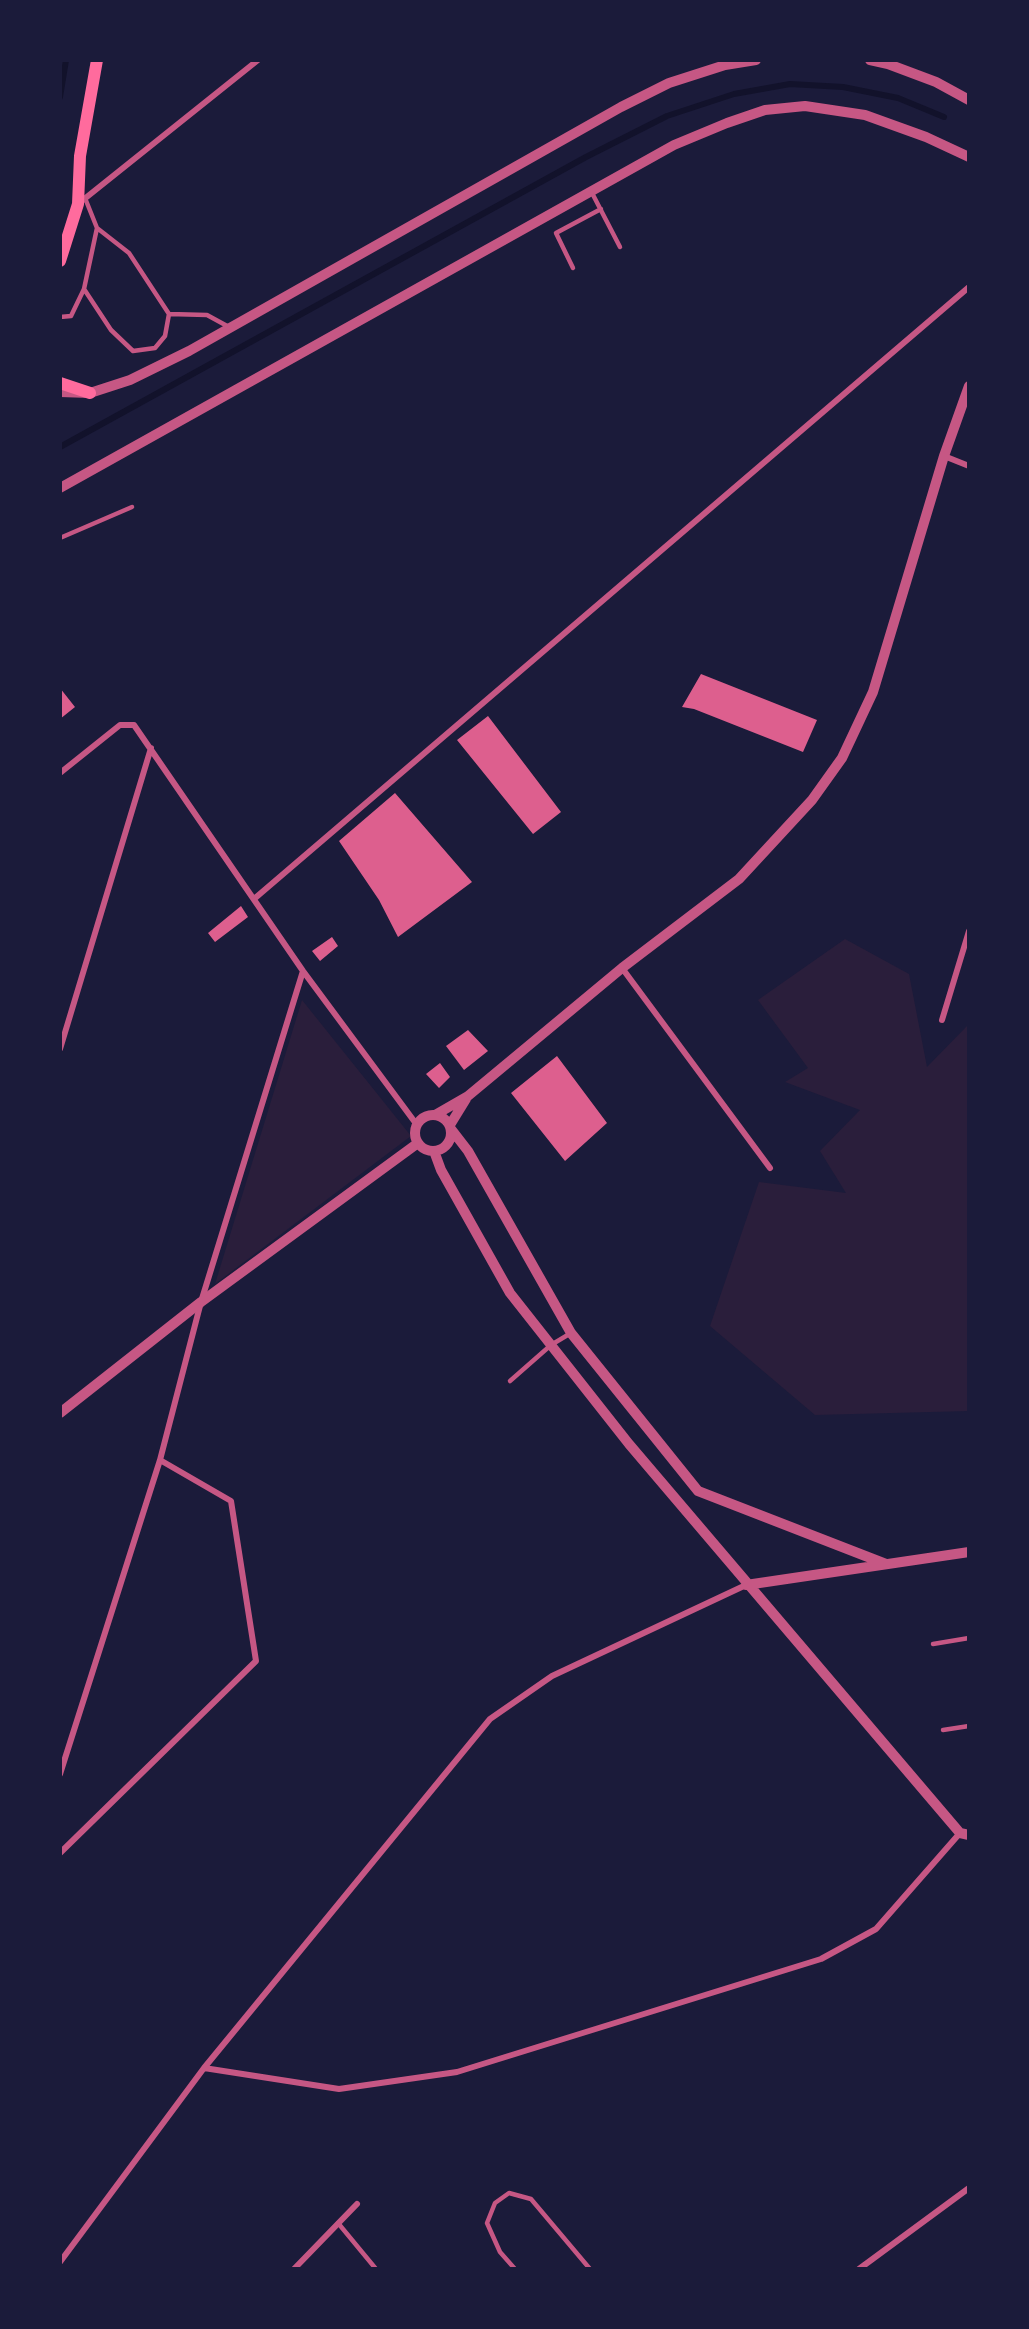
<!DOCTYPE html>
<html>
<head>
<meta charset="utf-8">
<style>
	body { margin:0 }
	#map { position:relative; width:1029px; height:2329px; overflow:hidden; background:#1b1b3a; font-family:"Exo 2",sans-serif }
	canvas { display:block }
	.frame { position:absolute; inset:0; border:62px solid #1b1b3a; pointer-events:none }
</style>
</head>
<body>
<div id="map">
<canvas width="1029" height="2329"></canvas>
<div class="frame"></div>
</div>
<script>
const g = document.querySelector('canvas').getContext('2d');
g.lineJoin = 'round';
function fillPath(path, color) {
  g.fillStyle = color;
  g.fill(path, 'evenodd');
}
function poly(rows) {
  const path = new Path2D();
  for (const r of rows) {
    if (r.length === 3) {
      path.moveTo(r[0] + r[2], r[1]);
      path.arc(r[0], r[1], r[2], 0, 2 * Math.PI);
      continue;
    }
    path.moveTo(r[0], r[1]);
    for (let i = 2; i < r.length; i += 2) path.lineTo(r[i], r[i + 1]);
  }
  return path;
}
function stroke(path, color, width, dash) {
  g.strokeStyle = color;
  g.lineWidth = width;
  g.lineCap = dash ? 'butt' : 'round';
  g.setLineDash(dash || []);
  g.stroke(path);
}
fillPath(poly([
	[845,939,909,974,927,1067,969,1024,969,1411,815,1415,710,1326,759,1182,846,1193,820,1151,860,1110,785,1082,808,1068,758,1000],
	[302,1000,411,1136,215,1284]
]), '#2a1e3b');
stroke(poly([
	[60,97,66,60],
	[60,447,586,157,667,116,734,94,790,84,843,87,898,98,944,117]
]), '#12122b', 6);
fillPath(poly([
	[701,674,817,720,803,752,694,709,682,707],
	[60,688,75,707,60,719],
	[488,716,561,812,533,834,457,740],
	[395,793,472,882,398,937,379,900,339,841],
	[241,906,248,917,215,942,208,933],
	[332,937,338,946,320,961,312,951],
	[468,1030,488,1051,464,1070,446,1046],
	[557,1056,607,1123,565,1161,511,1093],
	[440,1063,450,1077,439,1088,426,1074]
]), '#dd5f8e');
stroke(poly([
	[591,191,620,247],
	[573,268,556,233,601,209],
	[84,289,111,330,133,351,155,348,165,336,169,314,129,253,97,228],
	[169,314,207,315,229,327],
	[60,317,71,316,84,289,97,228,85,198],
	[60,538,132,507],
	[510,1381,551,1345,571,1333],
	[933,1644,969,1638],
	[943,1730,969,1726],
	[338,2223,376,2269],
	[515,2269,500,2252,487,2223,495,2203,509,2193,531,2199,590,2269]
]), '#c65784', 4.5);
stroke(poly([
	[78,204,258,60],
	[944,456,969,466],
	[60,773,120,725,134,725,303,971,417,1125],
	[254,899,969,287],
	[622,968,770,1168],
	[942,1020,969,931],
	[60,1049,151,748],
	[60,1774,160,1460,201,1302,303,971],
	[60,1853,256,1661,231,1501,160,1460],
	[204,2068,339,2089,457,2072,821,1959,876,1929,960,1833],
	[60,2262,204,2068,490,1719,552,1676,746,1585],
	[294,2269,357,2204],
	[859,2269,969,2188]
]), '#c65784', 6);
stroke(poly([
	[870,60,888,64,936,82,969,100],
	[60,392,90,393,130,380,189,351,621,107,669,83,725,65,756,60],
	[60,488,674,145,727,123,765,110,805,106,865,115,926,137,969,157],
	[435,1115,468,1096,622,968,739,879,812,800,842,758,873,692,944,456,969,386],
	[433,1133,18],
	[450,1125,466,1099],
	[451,1129,468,1151,571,1333,698,1491,886,1564],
	[434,1151,441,1170,510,1293,629,1444,960,1833,969,1835],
	[60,1413,201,1302,418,1143],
	[746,1585,969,1552]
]), '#c65784', 10);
stroke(poly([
	[60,261,78,204,80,156,97,60],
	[60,383,90,393]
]), '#ff6b9d', 12);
</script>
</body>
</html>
